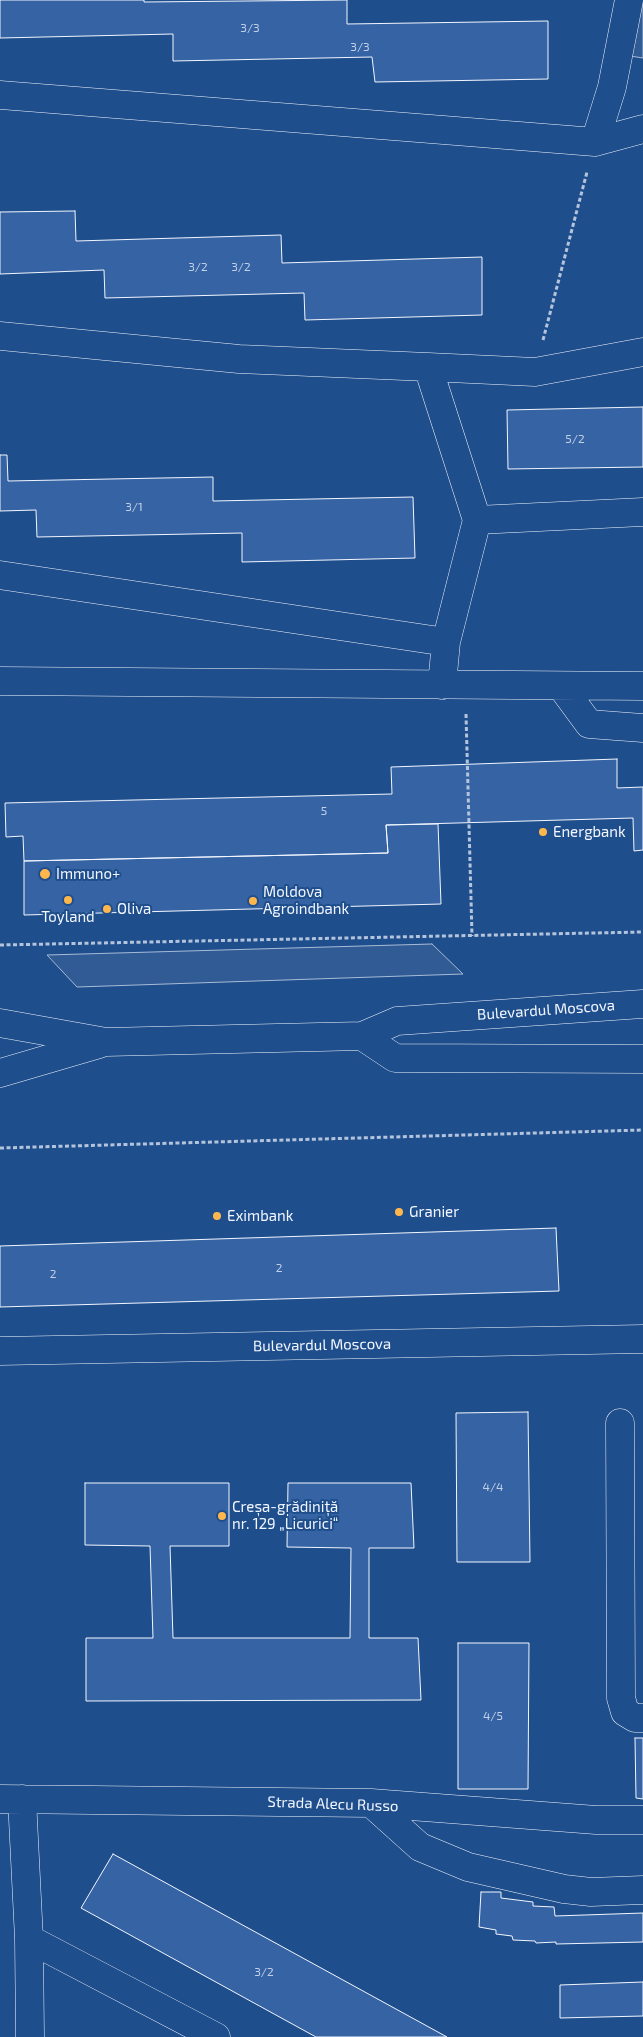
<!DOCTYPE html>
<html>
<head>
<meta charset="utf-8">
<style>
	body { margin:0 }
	canvas { display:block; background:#1f4e8c }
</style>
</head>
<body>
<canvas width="643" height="2037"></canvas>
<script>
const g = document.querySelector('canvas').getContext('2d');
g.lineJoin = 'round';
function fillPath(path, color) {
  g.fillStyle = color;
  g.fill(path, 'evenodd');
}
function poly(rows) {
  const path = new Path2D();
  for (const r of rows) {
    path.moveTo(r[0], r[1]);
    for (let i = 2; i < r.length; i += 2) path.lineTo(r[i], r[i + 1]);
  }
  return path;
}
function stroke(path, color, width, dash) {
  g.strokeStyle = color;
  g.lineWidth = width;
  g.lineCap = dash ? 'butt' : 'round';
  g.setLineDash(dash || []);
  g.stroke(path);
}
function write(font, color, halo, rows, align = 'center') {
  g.font = font + ' "Exo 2",sans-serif';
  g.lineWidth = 4;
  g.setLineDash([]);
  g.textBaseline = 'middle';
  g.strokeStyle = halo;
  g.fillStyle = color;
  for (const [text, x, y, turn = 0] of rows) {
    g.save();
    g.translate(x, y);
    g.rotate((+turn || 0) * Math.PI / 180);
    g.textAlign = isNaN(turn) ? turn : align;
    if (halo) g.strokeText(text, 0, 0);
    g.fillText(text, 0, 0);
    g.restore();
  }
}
const built = poly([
	[642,4,643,4,643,58,630,56,642,4],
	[432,944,463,974,77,987,47,955,432,944]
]);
fillPath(built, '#305b95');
stroke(built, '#a8bbd7', 1);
const building = poly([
	[0,0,144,0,144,2,347,0,347,24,548,21,548,79,375,82,372,57,173,61,173,34,0,38,0,0],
	[75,211,76,241,281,235,282,263,482,257,482,315,305,320,304,293,105,298,104,270,0,274,0,212,75,211],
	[643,407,643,467,508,469,507,410,643,407],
	[0,455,7,455,8,481,213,477,213,501,413,497,415,558,242,562,242,533,37,537,36,510,0,511,0,455],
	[617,759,617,788,643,787,643,850,634,851,633,818,386,825,388,853,24,861,23,836,6,837,5,803,392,794,391,767,617,759],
	[438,824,441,904,24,915,24,861,388,853,386,825,438,824],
	[556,1228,559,1291,0,1307,0,1246,556,1228],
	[528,1412,530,1562,457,1562,456,1413,528,1412],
	[85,1483,229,1483,229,1546,170,1546,173,1638,350,1638,351,1548,287,1547,288,1483,411,1483,414,1548,369,1548,369,1638,418,1638,421,1700,86,1701,86,1638,153,1638,150,1546,85,1545,85,1483],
	[458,1643,529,1643,528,1789,458,1789,458,1643],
	[635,1738,643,1738,643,1799,636,1798,635,1738],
	[113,1854,447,2037,316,2037,81,1908,113,1854],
	[481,1892,501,1892,501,1898,533,1902,533,1906,554,1907,555,1916,643,1913,643,1942,556,1944,556,1942,536,1943,535,1941,513,1940,512,1936,496,1934,496,1930,479,1927,481,1892],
	[643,1982,643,2016,560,2018,560,1985,643,1982]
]);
fillPath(building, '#3563a3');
stroke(building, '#f2f6ff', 1);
const minor = poly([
	[0,95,595,142,643,129],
	[595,142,612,87,629,0],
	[0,336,239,359,428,367],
	[477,520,643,512],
	[0,575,446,642],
	[0,681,643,686],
	[442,685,446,642,477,520,428,367,535,372,643,352],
	[561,686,589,724,643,728],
	[0,1351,643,1339],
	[620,1423,621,1698,625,1712,635,1718,643,1718],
	[0,1799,371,1803,596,1820,643,1820],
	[22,1799,29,1939,30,2037],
	[371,1803,420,1847,468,1867,564,1889,591,1892,643,1890],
	[29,1939,216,2037]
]);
const major = poly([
	[0,1023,106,1042,362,1036,397,1021,643,1004],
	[362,1036,395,1058,643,1059],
	[0,1073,99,1044]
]);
stroke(minor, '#f2f6ff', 29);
stroke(major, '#f2f6ff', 29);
stroke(poly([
	[543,340,587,172],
	[466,714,472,936],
	[0,945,643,932],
	[0,1148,643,1130]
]), '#b3c4dc', 3, [4, 2.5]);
stroke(minor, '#1f4e8c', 28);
stroke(major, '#1f4e8c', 28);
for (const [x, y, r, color] of [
	[543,832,5,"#ffb74d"],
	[45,874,6,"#ffb74d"],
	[68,900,5,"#ffb74d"],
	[253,901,5,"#ffb74d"],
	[107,909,5,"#ffb74d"],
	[399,1212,5,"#ffb74d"],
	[217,1216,5,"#ffb74d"],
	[222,1516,5,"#ffb74d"]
]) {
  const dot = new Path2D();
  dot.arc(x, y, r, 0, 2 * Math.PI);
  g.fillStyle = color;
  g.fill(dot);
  stroke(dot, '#1f4e8c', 2);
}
write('12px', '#c3d1e8', null, [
	["3/3",250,28],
	["3/3",360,47],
	["3/2",198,267],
	["3/2",241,267],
	["5/2",575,439],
	["3/1",134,507],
	["5",324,811],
	["2",279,1268],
	["2",53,1274],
	["4/4",493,1487],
	["4/5",493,1716],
	["3/2",264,1972]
]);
write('15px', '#f2f6ff', '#1f4e8c', [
	["Energbank",553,832],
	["Immuno+",56,874],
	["Moldova",263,892],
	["Agroindbank",263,909],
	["Oliva",117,909],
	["Toyland",68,917,"center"],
	["Granier",409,1212],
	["Eximbank",227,1216],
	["Creșa-grădiniță",232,1507],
	["nr. 129 „Licurici“",232,1524]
], 'left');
write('15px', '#f2f6ff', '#1f4e8c', [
	["Bulevardul Moscova",546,1010,-4],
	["Bulevardul Moscova",322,1345,-1],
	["Strada Alecu Russo",333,1804,2]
]);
</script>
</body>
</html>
